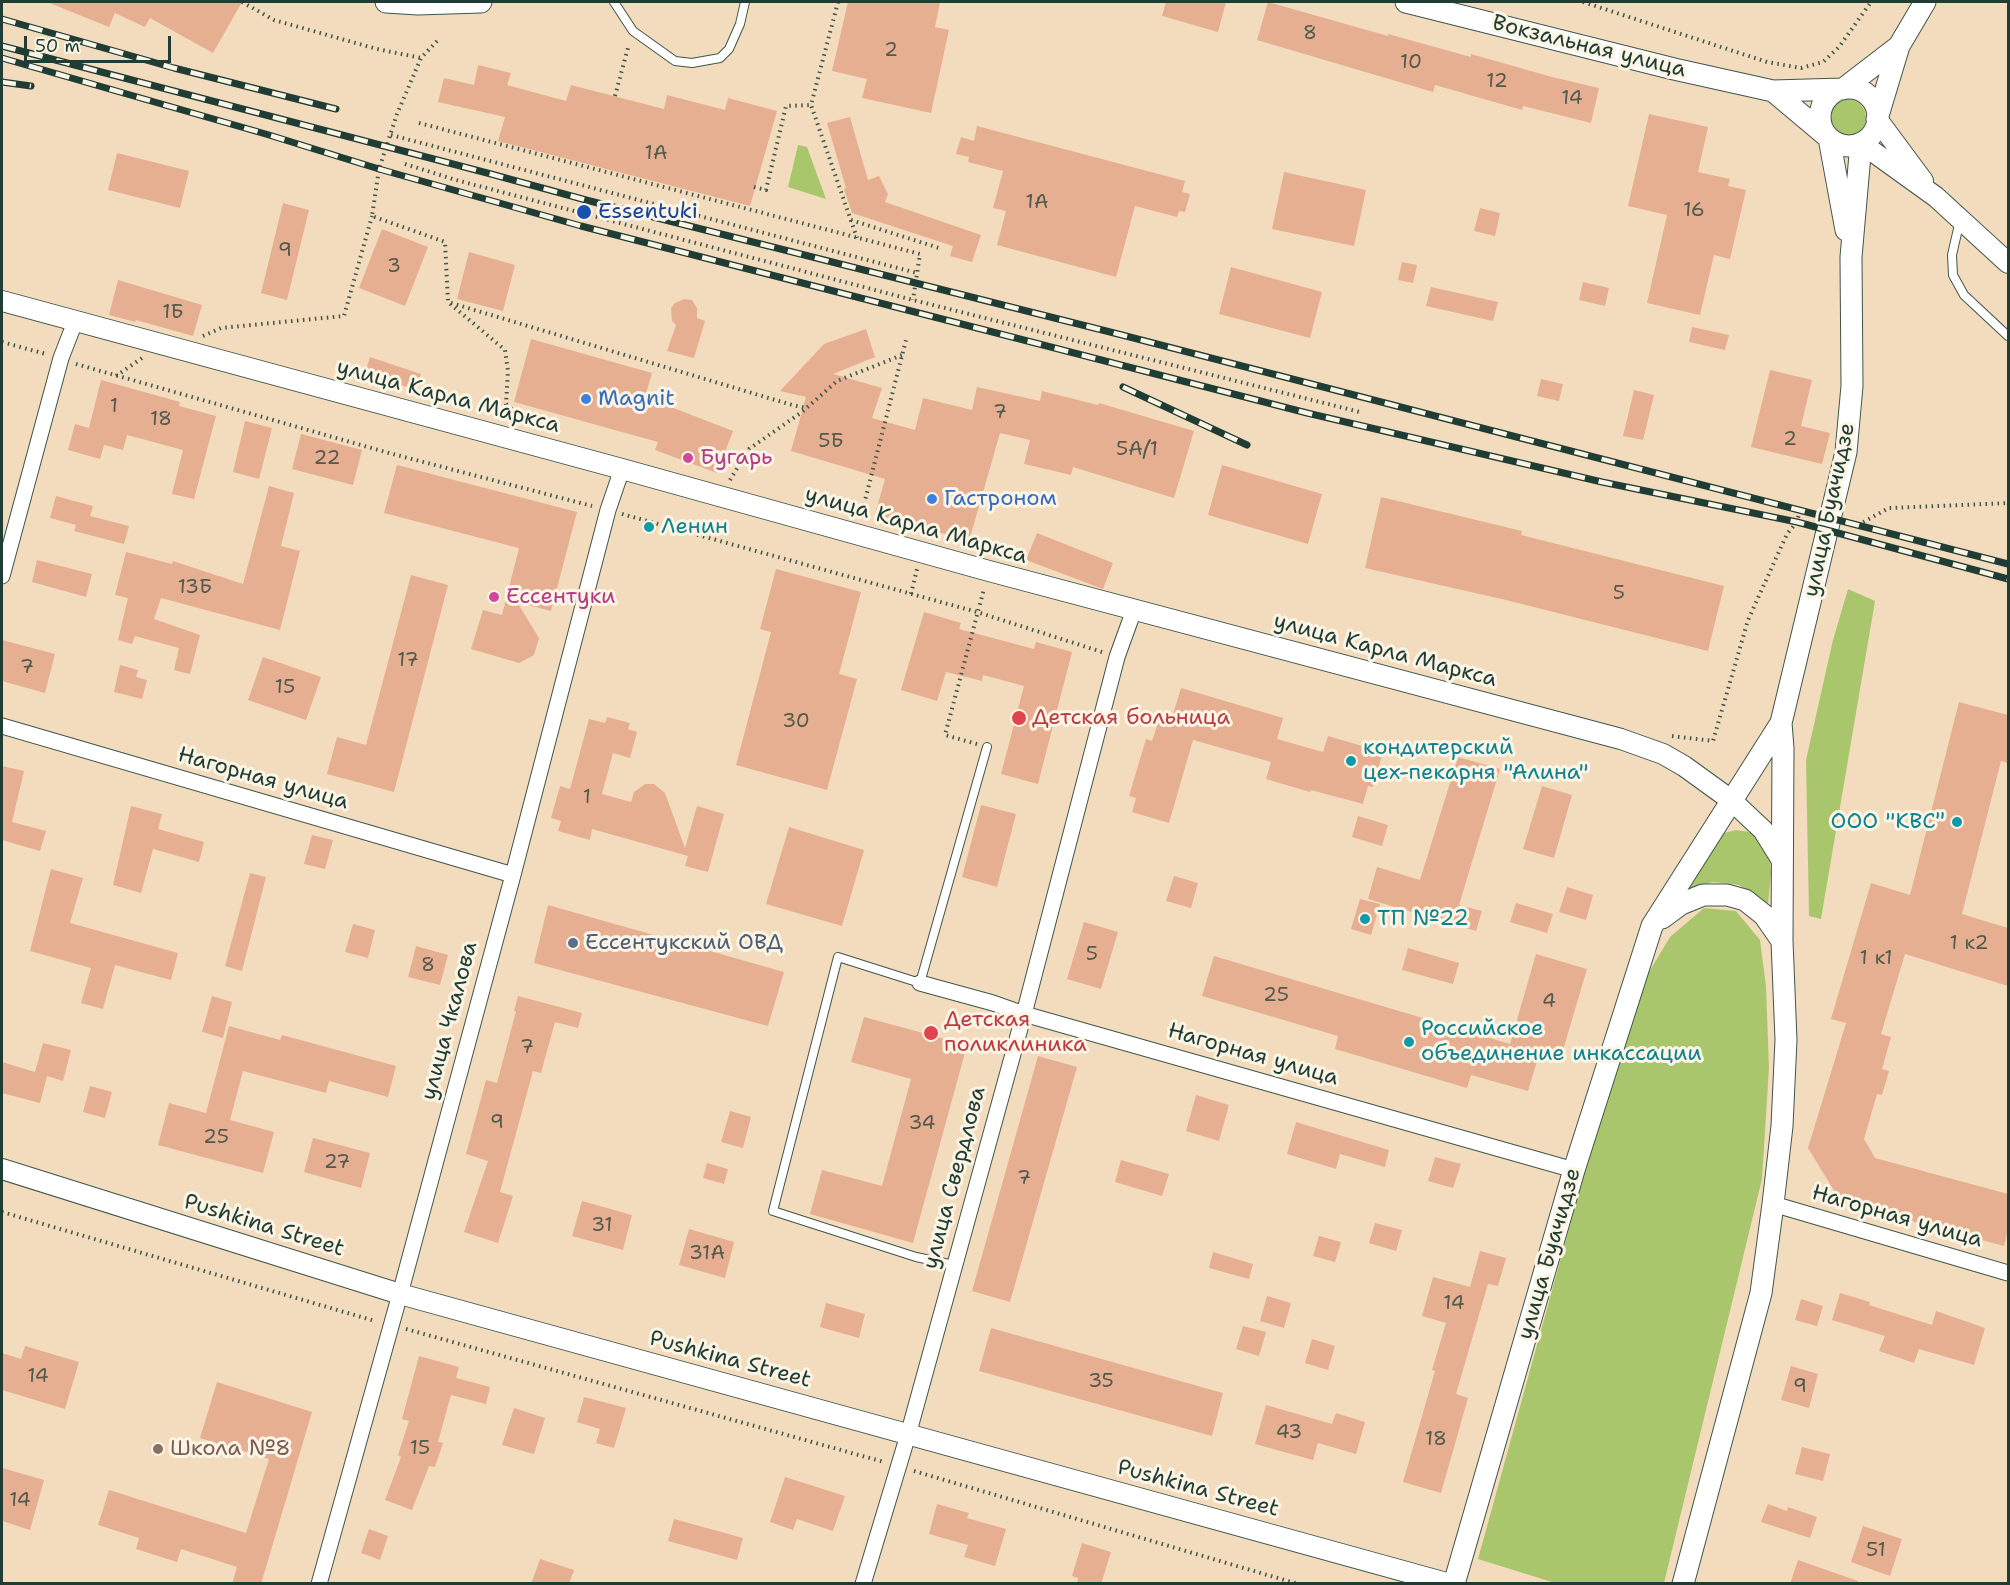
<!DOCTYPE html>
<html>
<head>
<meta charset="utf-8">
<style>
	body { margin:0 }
	#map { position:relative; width:2010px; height:1585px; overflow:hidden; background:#f3dcbd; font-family:"Shantell Sans",sans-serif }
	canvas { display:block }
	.frame { position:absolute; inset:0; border:3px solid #1f3d34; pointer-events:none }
	.scale { position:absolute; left:24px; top:36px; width:147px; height:27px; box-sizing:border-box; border:3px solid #1f3d34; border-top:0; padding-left:8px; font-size:18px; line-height:21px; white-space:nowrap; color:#1f3d34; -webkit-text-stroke:4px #fcf5e5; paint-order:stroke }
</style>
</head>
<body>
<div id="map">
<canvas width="2010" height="1585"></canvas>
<div class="frame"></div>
<div class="scale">50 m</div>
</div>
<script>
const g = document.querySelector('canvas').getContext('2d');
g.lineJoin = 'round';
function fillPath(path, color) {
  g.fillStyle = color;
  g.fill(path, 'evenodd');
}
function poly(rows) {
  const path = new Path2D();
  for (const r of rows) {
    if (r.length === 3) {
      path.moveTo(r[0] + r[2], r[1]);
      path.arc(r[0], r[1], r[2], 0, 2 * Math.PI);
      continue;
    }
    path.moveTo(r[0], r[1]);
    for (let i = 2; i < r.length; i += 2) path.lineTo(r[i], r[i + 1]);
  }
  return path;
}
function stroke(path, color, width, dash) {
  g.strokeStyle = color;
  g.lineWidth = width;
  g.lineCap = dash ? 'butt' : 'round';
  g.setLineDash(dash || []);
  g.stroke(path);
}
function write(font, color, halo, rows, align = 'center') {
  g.font = font + ' "Shantell Sans",sans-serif';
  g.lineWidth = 6;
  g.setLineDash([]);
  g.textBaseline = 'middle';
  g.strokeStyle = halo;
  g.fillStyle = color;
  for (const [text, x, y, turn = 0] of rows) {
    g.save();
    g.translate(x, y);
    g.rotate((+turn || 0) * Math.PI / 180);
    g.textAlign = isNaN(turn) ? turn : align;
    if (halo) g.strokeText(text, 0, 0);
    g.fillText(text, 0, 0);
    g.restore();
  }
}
fillPath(poly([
	[1847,118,19],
	[798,145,807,147,826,199,788,187],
	[1848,589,1875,601,1821,919,1809,916,1806,760,1833,640],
	[1736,830,1749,832,1760,838,1769,847,1771,873,1768,905,1739,885,1713,882,1688,889,1694,877,1724,833],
	[1704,908,1736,911,1760,940,1766,986,1769,1068,1762,1179,1664,1583,1555,1583,1478,1559,1597,1127,1640,987,1670,937]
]), '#aac66d');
fillPath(poly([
	[47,2,242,2,213,53,150,18,145,27,115,13,109,27],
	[848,2,940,2,935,27,949,30,931,113,862,98,867,79,832,71],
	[1166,2,1226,2,1218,32,1162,16],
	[1268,2,1388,36,1388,34,1471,57,1471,54,1552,77,1599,88,1591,123,1523,106,1522,110,1435,85,1433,92,1257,40],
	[478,65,511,73,507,85,566,101,571,85,664,109,667,95,725,110,728,98,777,111,750,206,498,141,505,117,438,102,444,78,474,85],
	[1649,114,1708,127,1698,172,1730,179,1728,186,1746,190,1730,259,1714,255,1700,315,1647,303,1667,215,1628,206],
	[850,117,868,180,879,176,888,194,885,202,981,235,972,262,950,256,953,246,852,213,844,189,846,188,827,123],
	[977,126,1185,181,1182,192,1190,194,1185,212,1179,211,1177,217,1135,206,1116,277,997,245,1006,211,993,208,1003,171,968,162,969,157,956,154,961,137,974,141],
	[117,153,189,171,180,208,108,190],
	[1284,172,1366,190,1354,246,1272,229],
	[283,203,309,210,287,300,261,293],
	[1480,208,1500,213,1495,236,1474,231],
	[382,229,428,247,405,306,359,288],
	[469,252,515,265,503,311,457,299],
	[1402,262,1417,265,1413,283,1398,280],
	[1231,267,1322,292,1310,338,1219,314],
	[118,280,202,305,193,336,136,320,135,322,109,315],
	[1583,282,1609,288,1605,306,1579,300],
	[1431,287,1498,302,1493,321,1426,306],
	[684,299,692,300,697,308,697,318,705,321,694,358,667,351,676,325,672,321,671,308,675,303],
	[1692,327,1729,335,1725,350,1689,342],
	[866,329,875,357,833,374,882,388,872,418,915,430,923,398,972,410,977,387,1040,401,1042,391,1098,405,1099,403,1194,431,1174,498,1073,467,1071,475,1024,464,1030,440,1000,433,969,541,875,514,885,479,791,451,806,397,780,391,824,344],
	[531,339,652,373,645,397,733,431,717,473,655,450,658,442,514,402],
	[370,357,421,374,416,390,365,373],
	[1770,370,1812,380,1801,426,1830,433,1822,464,1751,447],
	[1541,379,1563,384,1559,401,1537,396],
	[101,380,180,402,179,406,216,416,194,499,172,494,183,450,127,435,123,450,104,445,100,459,68,450,75,424,89,428],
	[1634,390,1654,395,1643,440,1623,436],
	[245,421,272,428,259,479,233,472],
	[301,434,362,450,353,485,292,469],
	[397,465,577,512,551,611,517,602,539,638,534,655,519,663,471,649,483,610,502,615,519,548,384,513],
	[1222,465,1322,494,1308,544,1208,515],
	[269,486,294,493,281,546,300,551,280,630,161,598,154,619,200,635,190,674,174,670,179,648,135,636,132,644,118,640,128,598,115,595,126,552,172,564,173,561,243,584],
	[56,496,93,506,90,516,129,526,124,544,74,531,76,525,50,518],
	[1381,497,1522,531,1521,535,1724,586,1708,651,1506,600,1365,568],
	[1037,533,1113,563,1103,589,1026,560],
	[37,560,92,574,86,597,32,582],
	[776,569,861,592,839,674,857,679,827,790,736,765,771,632,760,629],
	[411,575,448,585,394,792,327,774,337,737,366,745],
	[924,612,961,623,959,629,1034,649,1036,642,1072,652,1038,784,1001,774,1024,686,983,675,982,681,946,672,937,701,901,690],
	[2,640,55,654,45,693,2,681],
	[263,657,321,677,306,720,248,700],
	[120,665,138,670,136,677,147,680,142,699,114,692],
	[1181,688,1283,718,1277,739,1323,752,1328,736,1383,752,1373,787,1368,786,1363,804,1311,790,1310,792,1266,779,1271,762,1193,740,1169,823,1132,812,1136,798,1129,796,1146,739,1152,741,1158,723,1169,727],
	[1959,702,2008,715,2008,763,2001,761,1962,914,2008,928,2008,986,1905,954,1881,1034,1891,1037,1882,1069,1889,1071,1882,1095,1877,1094,1864,1139,1875,1158,2008,1194,2008,1229,2004,1246,1841,1202,1808,1148,1846,1023,1831,1019,1871,883,1910,895],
	[607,717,630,723,628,729,637,732,630,758,613,753,602,794,631,802,634,792,645,784,654,784,665,793,685,848,697,806,724,814,708,872,685,866,688,856,592,829,590,840,558,831,561,821,551,818,560,786,570,789,589,719,605,723],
	[1458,757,1500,769,1459,905,1482,911,1476,931,1368,899,1377,867,1420,880],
	[2,766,24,771,12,822,46,831,40,851,2,840],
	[1542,786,1572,795,1554,858,1523,849],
	[981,805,1016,814,997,887,962,877],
	[131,806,162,814,158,829,204,842,199,862,153,849,141,893,113,885],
	[1358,816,1388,825,1382,846,1352,837],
	[789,827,864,850,842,926,766,904],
	[312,835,333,840,325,869,304,864],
	[51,869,83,878,70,923,178,953,171,980,115,965,103,1009,81,1003,91,968,30,951],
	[250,873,266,877,242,971,225,966],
	[1174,876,1198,883,1191,908,1166,901],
	[1567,887,1593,895,1586,920,1559,912],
	[1360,899,1380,904,1371,935,1351,929],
	[1516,903,1553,914,1547,933,1510,922],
	[548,905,784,972,768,1026,534,963],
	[1084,922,1118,932,1101,989,1067,979],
	[353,924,375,930,368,958,345,952],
	[416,946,448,955,440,985,408,977],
	[1408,948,1459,963,1453,984,1402,970],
	[1536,954,1587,969,1561,1057,1540,1051,1528,1091,1471,1075,1467,1088,1335,1049,1338,1036,1202,996,1214,956,1510,1044],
	[212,996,232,1002,223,1038,202,1032],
	[518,996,582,1013,578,1028,555,1022,541,1073,533,1071,500,1192,513,1196,498,1243,464,1232,488,1161,466,1154,486,1080,497,1083,516,1011,514,1011],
	[864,1017,967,1045,913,1243,810,1214,822,1170,882,1186,911,1079,851,1062],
	[229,1026,280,1040,282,1035,396,1066,388,1097,329,1081,326,1093,243,1071,230,1120,274,1132,263,1173,158,1145,169,1103,206,1113],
	[43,1043,71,1050,63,1081,47,1076,40,1103,2,1093,2,1062,35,1072],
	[1038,1056,1077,1067,1010,1302,972,1291],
	[90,1086,112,1092,105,1118,83,1112],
	[1196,1095,1229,1105,1219,1141,1186,1131],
	[730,1111,751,1117,743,1148,721,1142],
	[1296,1122,1389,1150,1385,1167,1340,1154,1336,1169,1287,1154],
	[313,1138,370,1153,361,1188,304,1172],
	[1435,1157,1461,1164,1453,1188,1428,1181],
	[1121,1160,1169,1174,1162,1196,1115,1182],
	[707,1163,728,1169,724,1184,703,1178],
	[582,1201,632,1215,623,1250,572,1236],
	[1375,1223,1402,1230,1396,1251,1369,1243],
	[689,1229,734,1242,725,1278,679,1265],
	[1319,1236,1341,1242,1335,1262,1313,1256],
	[1480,1251,1506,1258,1498,1286,1488,1284,1456,1394,1468,1398,1441,1493,1403,1482,1435,1371,1432,1370,1446,1323,1422,1316,1433,1277,1470,1287],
	[1213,1252,1253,1264,1249,1279,1209,1268],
	[1840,1293,1870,1302,1869,1305,1932,1325,1936,1311,1985,1328,1974,1365,1919,1349,1914,1363,1879,1351,1885,1336,1832,1320],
	[1267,1296,1291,1303,1284,1328,1260,1321],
	[1801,1299,1823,1306,1817,1326,1795,1320],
	[826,1303,865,1314,859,1338,820,1327],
	[1243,1326,1266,1332,1259,1356,1236,1349],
	[991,1328,1223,1393,1212,1436,979,1371],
	[1312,1339,1335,1346,1328,1370,1305,1363],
	[25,1346,79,1362,65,1409,2,1390,2,1353,21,1359],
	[419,1356,459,1367,456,1378,490,1387,486,1404,451,1395,438,1442,443,1443,435,1467,429,1466,412,1510,385,1500,401,1457,398,1455,409,1421,402,1419],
	[1791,1366,1818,1374,1809,1408,1781,1400],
	[217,1382,312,1412,261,1584,232,1584,237,1567,181,1549,177,1562,136,1549,139,1538,98,1525,109,1490,246,1533,269,1459,200,1438],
	[584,1397,626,1408,614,1448,596,1443,600,1429,577,1422],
	[1266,1405,1332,1424,1336,1413,1365,1422,1356,1454,1318,1443,1313,1460,1255,1444],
	[514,1408,545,1418,534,1454,502,1445],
	[1802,1447,1830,1454,1823,1481,1795,1474],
	[2,1468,44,1480,30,1530,2,1521],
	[785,1477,845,1496,833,1531,797,1519,793,1530,770,1522],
	[937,1504,969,1513,967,1518,1006,1529,995,1566,964,1557,968,1545,929,1534],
	[1768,1504,1787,1511,1788,1507,1817,1517,1810,1538,1761,1522],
	[674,1519,743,1538,737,1560,668,1541],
	[1863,1526,1902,1539,1890,1576,1851,1562],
	[369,1529,388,1536,380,1560,361,1553],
	[1082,1543,1111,1552,1101,1584,1077,1584,1078,1578,1072,1576],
	[540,1559,574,1570,569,1584,531,1584],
	[1798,1560,1858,1581,1858,1584,1790,1584]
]), '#e7af92');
const service = poly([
	[614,2,633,31,675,61,692,63,720,58,729,49,740,24,745,2],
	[1960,220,1952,255,1953,275,1964,295,2008,336],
	[954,1265,916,1257,773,1211,838,957,920,983,987,747]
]);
const minor = poly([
	[2,576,61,358,75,322],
	[2,726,513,875],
	[920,983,993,1003,1024,1014,1574,1170],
	[1773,1204,2008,1273],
	[319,1584,400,1294,513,875,608,510,622,469],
	[863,1584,908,1435,1024,1014,1117,657,1134,610]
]);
const tertiary = poly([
	[1877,119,1923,181],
	[1861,143,1936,197,2008,263],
	[2,301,622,469,989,571,1621,739,1663,754,1684,766,1731,800,1763,830,1781,859],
	[2,1169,400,1294,1450,1584]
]);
const secondary = poly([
	[386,2,418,4,481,2],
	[1406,2,1674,69,1773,91,1843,89,1899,46],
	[1849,117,29],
	[1773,91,1829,138,1846,230],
	[1877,119,1899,46,1925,2],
	[1662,918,1681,904,1703,895,1727,895,1745,900,1764,915,1782,941],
	[1454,1584,1574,1170,1652,926,1781,723],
	[1683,1584,1761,1293,1773,1204,1782,1126,1786,1040,1782,941,1783,748,1781,723,1846,452,1852,386,1851,257,1861,143]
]);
stroke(service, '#3f5549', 10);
stroke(minor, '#3f5549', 17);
stroke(tertiary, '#3f5549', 22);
stroke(secondary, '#3f5549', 23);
stroke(poly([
	[242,2,274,20,377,49,421,58],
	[838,2,811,105,857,238],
	[1583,2,1767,62,1801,68,1823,62,1839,47,1871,2],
	[437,41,421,58,397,114,379,169,372,216,445,242,448,302,505,350,508,371,506,404,526,422],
	[615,96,629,44],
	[419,123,920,254,913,300],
	[391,135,917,273],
	[405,164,456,180,913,300,1360,412],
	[754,187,766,190,786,106,811,105],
	[851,220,939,248],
	[451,303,792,405,807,408],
	[203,336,221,328,344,316,372,216],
	[2,342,46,354],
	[76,364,389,453,592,506],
	[116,376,142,358],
	[730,480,749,449,802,412,837,381,902,355],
	[622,514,977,612,1102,652],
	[861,516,906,340],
	[1858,525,1889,508,2008,503],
	[911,594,917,569],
	[1672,736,1713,741,1748,620,1787,534,1797,522,1800,510],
	[977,744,945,735,984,589],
	[2,1212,375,1321],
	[406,1329,884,1462],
	[914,1471,1298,1584]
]), '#3f5549', 4, [1.5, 4.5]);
stroke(service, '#fff', 8);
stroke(minor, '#fff', 15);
stroke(tertiary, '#fff', 20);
stroke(secondary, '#fff', 21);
const rail = poly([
	[2,19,174,68,336,109],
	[2,46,491,174,586,200,1122,335,2008,564],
	[2,58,269,135,379,169,581,226,1307,413,1602,482,1797,522,2008,579],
	[2,82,31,86],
	[1123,387,1247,445]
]);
stroke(rail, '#1f3d34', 7);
stroke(rail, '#fcf5e5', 4.5, [14]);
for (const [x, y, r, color] of [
	[584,212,8,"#1a4fb4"],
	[586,399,6,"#3f7fe0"],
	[688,458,6,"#d1479c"],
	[932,499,6,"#3f7fe0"],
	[649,527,6,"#0f9aa8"],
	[494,597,6,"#d1479c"],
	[1019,718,8,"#e0444e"],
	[1351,761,6,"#0f9aa8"],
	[1957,822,6,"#0f9aa8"],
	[1365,919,6,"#0f9aa8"],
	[573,943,6,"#5c6f8a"],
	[931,1033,8,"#e0444e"],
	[1409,1042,6,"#0f9aa8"],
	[158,1449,6,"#8d6e63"]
]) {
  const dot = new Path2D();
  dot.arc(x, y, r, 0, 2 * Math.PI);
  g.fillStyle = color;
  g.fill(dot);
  stroke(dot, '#fcf5e5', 2);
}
write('20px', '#515a4c', null, [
	["8",1310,34],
	["2",891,51],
	["10",1411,63],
	["12",1497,82],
	["14",1572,99],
	["1А",656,154],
	["1А",1037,203],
	["16",1694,211],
	["9",285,251],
	["3",394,267],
	["1Б",173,313],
	["1",114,407],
	["7",1000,413],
	["18",161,420],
	["2",1790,440],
	["5Б",831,442],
	["5А/1",1137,450],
	["22",327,459],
	["13Б",195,588],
	["5",1619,594],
	["17",408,661],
	["7",27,668],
	["15",285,688],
	["30",796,722],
	["1",587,798],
	["1 к2",1969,944],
	["5",1092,955],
	["1 к1",1876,959],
	["8",428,966],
	["25",1276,996],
	["4",1549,1002],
	["7",527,1048],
	["9",497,1123],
	["34",922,1124],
	["25",216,1138],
	["27",337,1163],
	["7",1024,1179],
	["31",602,1226],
	["31А",707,1254],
	["14",1454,1304],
	["14",38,1377],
	["35",1101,1382],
	["9",1800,1387],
	["43",1289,1433],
	["18",1436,1440],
	["15",420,1449],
	["14",20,1501],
	["51",1876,1551]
]);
write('22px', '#1f3d34', '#fcf5e5', [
	["Вокзальная улица",1589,47,14],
	["улица Карла Маркса",448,397,15],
	["улица Буачидзе",1830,510,-78],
	["улица Карла Маркса",916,526,16],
	["улица Карла Маркса",1385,651,15],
	["Нагорная улица",263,779,16],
	["улица Чкалова",450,1021,-75],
	["Нагорная улица",1253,1055,16],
	["улица Свердлова",955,1178,-75],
	["Нагорная улица",1897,1217,16],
	["Pushkina Street",264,1226,17],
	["улица Буачидзе",1550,1254,-74],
	["Pushkina Street",730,1360,15],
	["Pushkina Street",1198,1489,15]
]);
write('22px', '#164399', '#fcf5e5', [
	["Essentuki",598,212]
], 'left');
write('22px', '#366cbe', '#fcf5e5', [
	["Magnit",598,399],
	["Гастроном",944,499]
], 'left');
write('22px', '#b23c85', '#fcf5e5', [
	["Бугарь",700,458],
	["Ессентуки",506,597]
], 'left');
write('22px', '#0d838f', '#fcf5e5', [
	["Ленин",661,527],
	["кондитерский",1363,748],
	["цех-пекарня \"Алина\"",1363,773],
	["ООО \"КВС\"",1945,822,"right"],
	["ТП №22",1377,919],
	["Российское",1421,1029],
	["объединение инкассации",1421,1054]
], 'left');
write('22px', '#be3a42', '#fcf5e5', [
	["Детская больница",1032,718],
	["Детская",944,1020],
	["поликлиника",944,1045]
], 'left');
write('22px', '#4e5e75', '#fcf5e5', [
	["Ессентукский ОВД",585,943]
], 'left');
write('22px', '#785e54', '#fcf5e5', [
	["Школа №8",170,1449]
], 'left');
</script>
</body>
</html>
